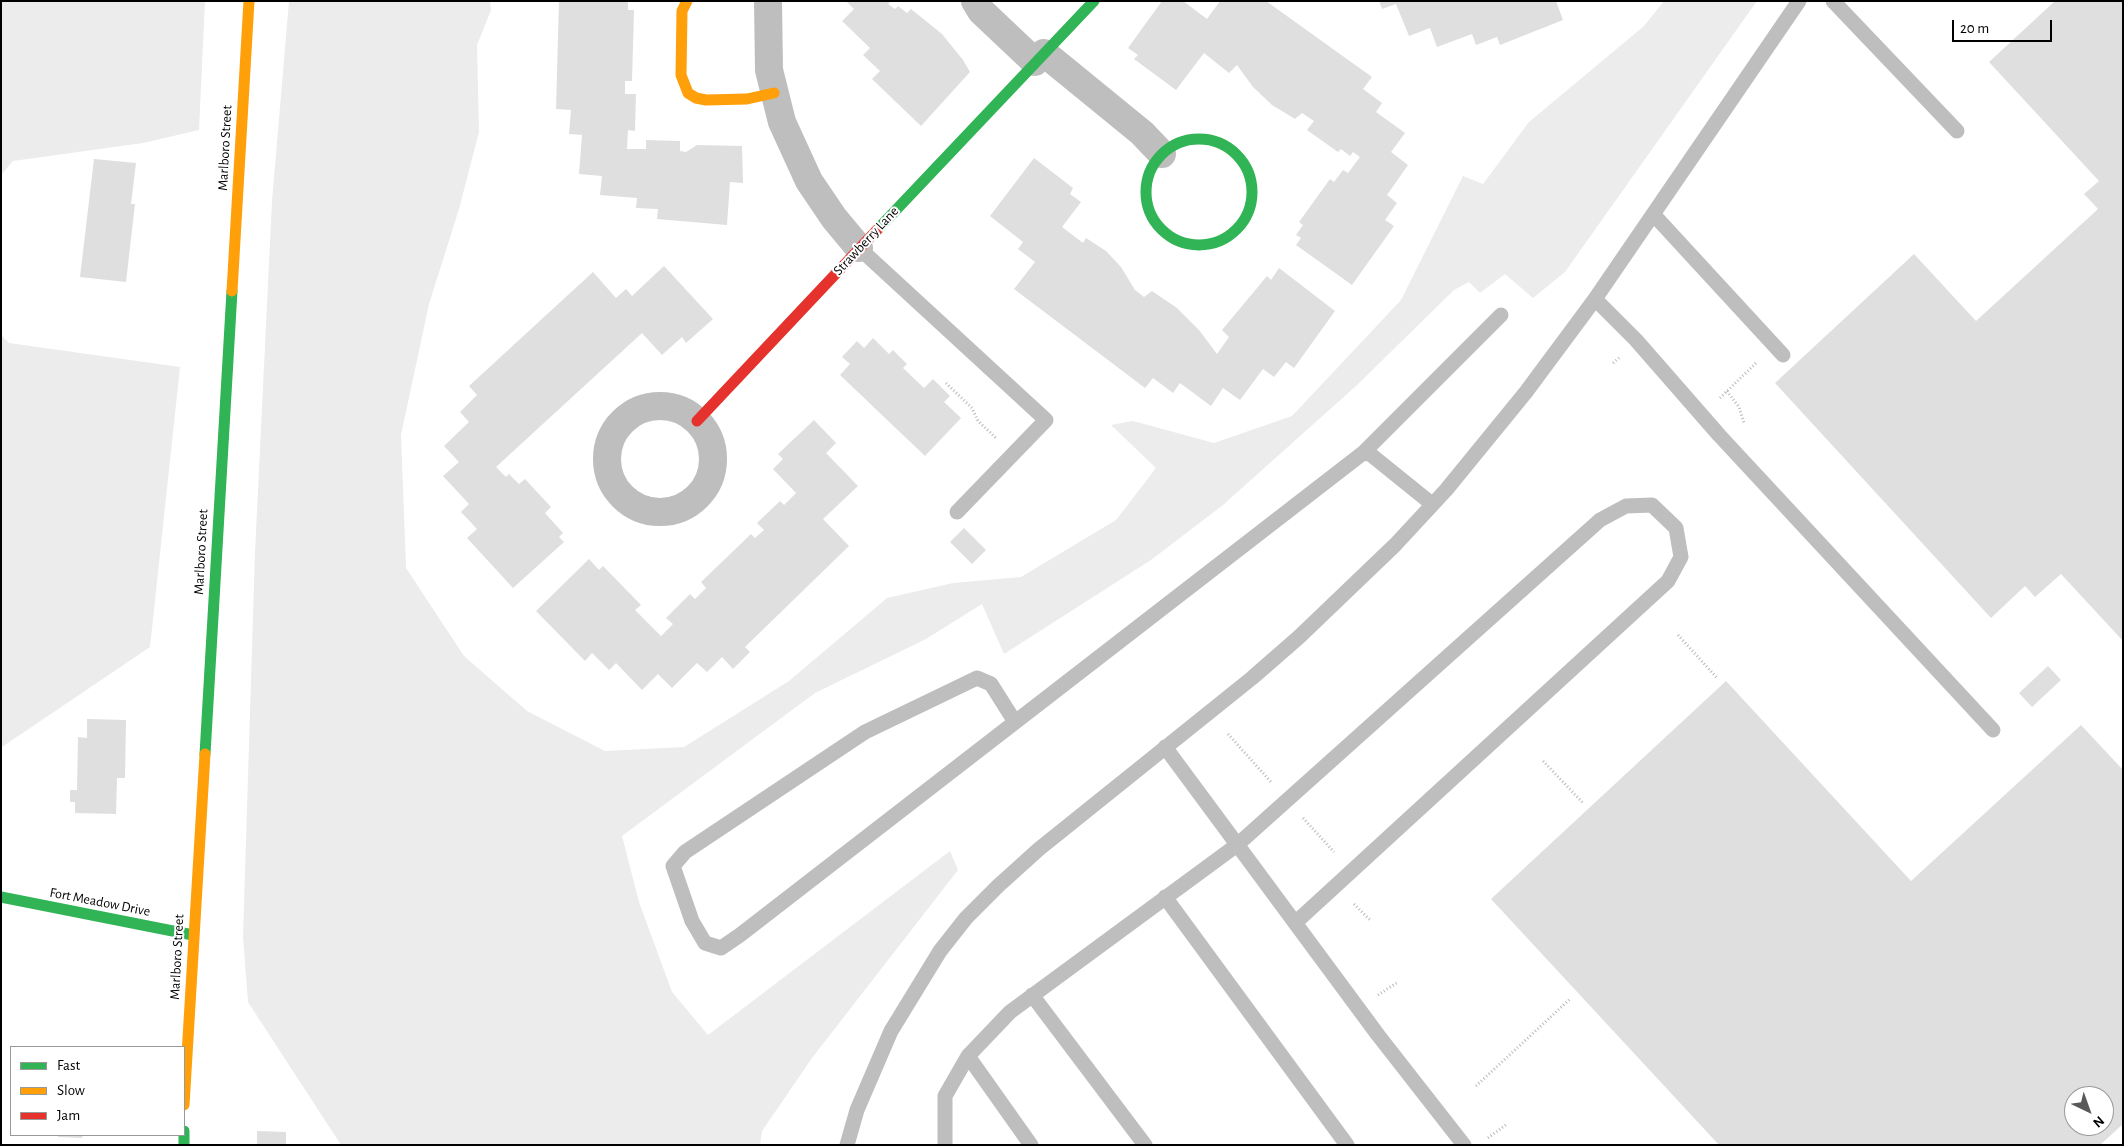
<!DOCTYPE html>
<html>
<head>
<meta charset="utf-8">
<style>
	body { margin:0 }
	#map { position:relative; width:2124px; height:1146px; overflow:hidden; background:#fff; font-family:"Alegreya Sans",sans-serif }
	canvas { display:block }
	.frame { position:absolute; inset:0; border:2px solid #000; pointer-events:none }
	.legend { position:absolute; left:10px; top:1046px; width:175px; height:90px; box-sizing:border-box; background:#fff; border:1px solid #999; margin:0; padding:6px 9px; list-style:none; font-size:15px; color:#000 }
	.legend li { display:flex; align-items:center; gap:10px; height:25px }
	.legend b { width:25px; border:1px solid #999 }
	.north { position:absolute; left:2064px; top:1086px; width:50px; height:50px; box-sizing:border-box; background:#fff; border:1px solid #999; border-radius:50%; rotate:138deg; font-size:14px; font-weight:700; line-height:20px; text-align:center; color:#000 }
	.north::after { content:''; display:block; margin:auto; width:18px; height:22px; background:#595959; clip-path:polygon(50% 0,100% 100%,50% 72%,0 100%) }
	.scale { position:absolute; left:1952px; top:20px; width:100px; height:22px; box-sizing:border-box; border:2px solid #000; border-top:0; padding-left:6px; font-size:15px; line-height:18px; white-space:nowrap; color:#000; -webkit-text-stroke:4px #fff; paint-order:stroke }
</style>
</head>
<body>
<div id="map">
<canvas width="2124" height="1146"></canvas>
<div class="frame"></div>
<ul class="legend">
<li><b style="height:6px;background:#30b455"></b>Fast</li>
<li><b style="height:6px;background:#ff9f0a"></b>Slow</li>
<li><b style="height:6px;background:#e5322d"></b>Jam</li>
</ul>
<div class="north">N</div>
<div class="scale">20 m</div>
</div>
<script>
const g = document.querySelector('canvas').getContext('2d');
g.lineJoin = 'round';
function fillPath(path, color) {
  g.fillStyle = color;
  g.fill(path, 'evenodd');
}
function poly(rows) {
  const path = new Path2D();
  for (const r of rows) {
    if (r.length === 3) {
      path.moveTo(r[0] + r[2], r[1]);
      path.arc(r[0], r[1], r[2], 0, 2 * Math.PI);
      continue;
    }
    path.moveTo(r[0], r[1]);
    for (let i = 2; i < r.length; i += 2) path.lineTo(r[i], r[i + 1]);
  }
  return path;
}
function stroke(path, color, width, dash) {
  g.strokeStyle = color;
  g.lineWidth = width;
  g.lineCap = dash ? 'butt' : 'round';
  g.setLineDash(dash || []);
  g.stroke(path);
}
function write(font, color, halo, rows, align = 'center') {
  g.font = font + ' "Alegreya Sans",sans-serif';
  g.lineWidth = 4;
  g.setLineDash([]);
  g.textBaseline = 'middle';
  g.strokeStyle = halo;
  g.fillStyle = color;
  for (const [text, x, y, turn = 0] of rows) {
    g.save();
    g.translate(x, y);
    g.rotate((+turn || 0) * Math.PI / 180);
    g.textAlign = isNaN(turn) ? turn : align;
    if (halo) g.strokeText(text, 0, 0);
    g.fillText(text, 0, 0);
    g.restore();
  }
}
fillPath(poly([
	[1,1,205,1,199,130,143,143,13,161,1,175],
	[289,1,490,1,491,10,477,45,479,132,459,209,429,304,401,435,406,568,464,656,527,711,605,751,684,747,789,681,887,598,953,583,1021,577,1116,520,1156,468,1111,425,1133,421,1214,443,1292,416,1401,300,1463,176,1483,184,1529,122,1644,26,1664,1,1757,1,1565,272,1533,298,1505,274,1480,293,1469,282,1454,290,1356,386,1223,505,1151,560,1004,654,982,604,926,639,815,693,622,836,639,902,672,992,708,1035,950,851,958,870,812,1058,762,1131,760,1145,341,1145,248,1002,243,937,255,552,272,201],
	[1,335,9,343,180,367,150,647,2,747]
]), '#ececec');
fillPath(poly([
	[559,1,628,1,628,10,634,10,632,81,625,81,625,94,636,94,635,131,628,130,627,149,646,149,646,140,680,141,680,151,686,152,697,145,742,146,743,183,730,182,727,225,657,219,658,209,636,208,637,198,600,195,602,176,579,174,582,135,569,134,571,110,556,109],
	[846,1,891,1,888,4,895,9,898,6,907,13,911,9,942,34,963,60,970,72,921,126,872,79,880,71,863,55,870,48,842,21,854,9],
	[1162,1,1183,1,1207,19,1220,1,1266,1,1372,77,1363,89,1382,103,1376,112,1405,133,1391,152,1408,165,1387,195,1397,203,1385,220,1394,226,1352,285,1296,245,1301,238,1296,235,1303,225,1299,222,1330,179,1334,182,1343,170,1348,173,1360,157,1353,152,1350,156,1341,149,1338,152,1307,130,1314,121,1302,113,1295,119,1272,105,1253,87,1237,65,1229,73,1204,53,1176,90,1134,59,1138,55,1128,48],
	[1379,1,1556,1,1563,20,1500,45,1497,37,1476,45,1472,34,1437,47,1430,28,1409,36,1396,4,1382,9],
	[2055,1,2123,1,2123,641,2061,574,2035,597,2025,586,1991,618,1775,383,1914,254,1976,321,2098,209,2084,194,2099,181,1989,62],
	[1034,158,1073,188,1070,194,1081,202,1062,227,1083,243,1086,238,1106,251,1121,267,1135,290,1144,297,1152,291,1177,308,1199,330,1217,354,1229,337,1222,330,1267,276,1271,280,1279,268,1335,311,1294,368,1286,362,1274,377,1263,369,1240,400,1223,388,1211,406,1180,383,1173,393,1153,378,1145,388,1014,289,1035,262,1018,249,1023,242,990,216],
	[94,159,136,163,131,204,135,204,126,282,80,277],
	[664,266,713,319,686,343,682,337,662,355,642,333,496,467,506,477,509,474,519,484,525,479,551,507,545,513,563,533,559,537,564,542,513,588,467,538,477,529,461,512,469,504,443,476,459,462,444,446,469,422,460,412,477,395,469,386,593,272,616,298,626,289,632,296],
	[873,338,889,354,893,350,907,364,903,368,924,388,933,379,950,396,944,402,961,418,925,456,840,375,850,364,842,357,857,341,864,348],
	[814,420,836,443,826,453,858,486,823,519,849,546,745,647,750,652,733,669,722,657,707,672,697,663,672,688,658,674,642,690,616,663,609,670,592,653,585,661,536,611,589,559,599,570,603,566,641,605,635,610,661,636,673,624,666,618,690,594,695,599,706,588,701,582,751,534,755,538,764,530,757,523,780,501,784,505,796,493,773,469,783,459,778,454],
	[964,528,986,550,972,564,950,542],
	[2048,666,2061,680,2032,707,2019,693],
	[1726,681,1911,881,2081,725,2123,770,2123,1124,2100,1145,1719,1145,1491,899],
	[2074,1096,2104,1096,2104,1126,2074,1126],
	[87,719,126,720,125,778,117,778,116,814,75,813,75,802,70,802,70,790,77,790,78,737,87,738],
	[257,1131,286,1132,286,1145,257,1145],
	[58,1135,83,1135,82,1138,58,1137]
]), '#dfdfdf');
stroke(poly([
	[1613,363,1620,357],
	[946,383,972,408,978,421,996,438],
	[1727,391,1739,407,1744,423],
	[1720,398,1757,362],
	[1678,635,1718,679],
	[1228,734,1271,782],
	[1543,761,1584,804],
	[1303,818,1334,852],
	[1354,904,1371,921],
	[1378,995,1398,982],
	[1476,1086,1570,999],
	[1488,1138,1507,1124]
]), '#b9b9b9', 3, [1, 2.5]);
stroke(poly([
	[1833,1,1957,131],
	[1654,215,1783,355],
	[859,248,1046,420,957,512],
	[1595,299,1636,340,1719,435,1993,730],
	[1363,453,1501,315],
	[1015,722,991,684,977,678,865,732,685,852,673,866,692,921,705,943,721,948,740,935,1363,453,1370,454,1432,504],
	[1165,747,1378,1035,1464,1145],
	[1165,897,1347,1145],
	[1032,995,1145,1145],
	[968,1056,1031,1145],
	[847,1145,857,1110,891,1031,940,951,966,918,998,886,1039,849,1252,678,1299,637,1395,545,1446,490,1526,392,1595,299,1799,1],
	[945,1145,945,1096,968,1056,1010,1012,1237,845,1600,520,1626,506,1652,505,1676,528,1681,557,1668,581,1295,923]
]), '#bebebe', 15);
stroke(poly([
	[768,1,769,70,782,122,809,181,834,218,859,248],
	[975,1,981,11,1035,62],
	[1044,53,1142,133,1162,154],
	[660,459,53]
]), '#bebebe', 28);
stroke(poly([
	[1199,192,53],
	[877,230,1094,1],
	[205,754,232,291],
	[1,897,193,935],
	[184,1131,184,1145]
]), '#30b455', 11);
stroke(poly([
	[687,1,682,11,681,75,688,93,696,98,706,100,747,99,774,93],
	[232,291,249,1],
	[184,1105,205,754]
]), '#ff9f0a', 11);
stroke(poly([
	[697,421,877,230]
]), '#e5322d', 11);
write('14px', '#000', '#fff', [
	["Marlboro Street",225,148,-87],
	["Strawberry Lane",866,241,-47],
	["Marlboro Street",201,552,-87],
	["Fort Meadow Drive",100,902,11],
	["Marlboro Street",177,957,-87]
]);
</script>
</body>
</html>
